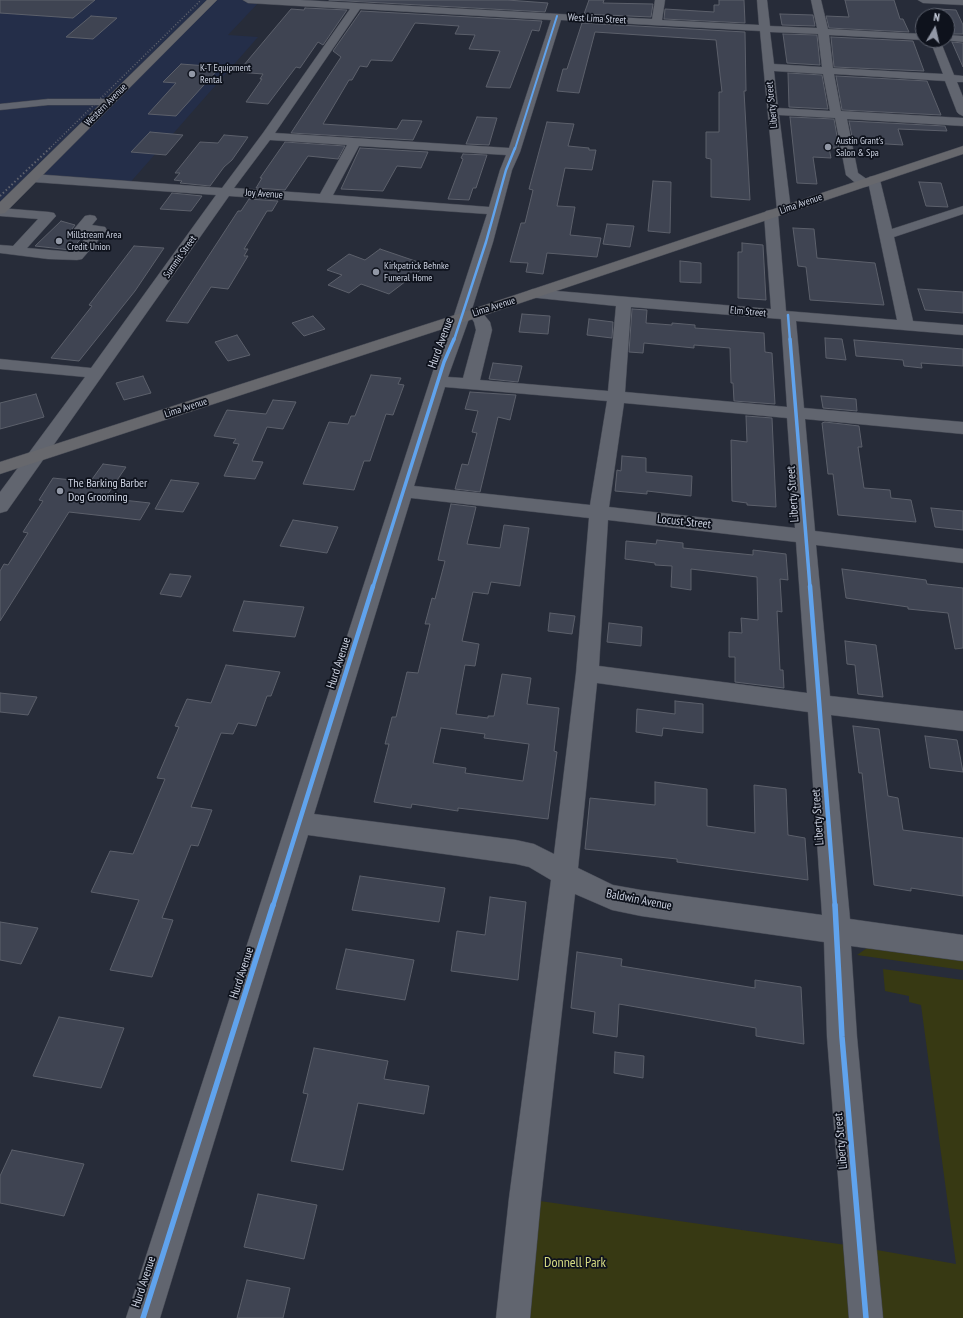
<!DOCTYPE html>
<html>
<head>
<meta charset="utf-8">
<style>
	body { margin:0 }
	#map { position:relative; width:963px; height:1318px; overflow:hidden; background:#272c39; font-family:"PT Sans Narrow",sans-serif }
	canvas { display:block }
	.north { position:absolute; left:915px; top:8px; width:40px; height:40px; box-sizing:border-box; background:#0e121c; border:1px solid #5a5f6b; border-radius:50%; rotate:9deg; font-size:11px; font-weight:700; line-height:16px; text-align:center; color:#ccd2e1 }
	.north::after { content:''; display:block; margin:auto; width:14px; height:18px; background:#9298a6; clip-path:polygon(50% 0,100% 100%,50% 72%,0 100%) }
</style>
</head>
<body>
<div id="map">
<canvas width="963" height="1318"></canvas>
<div class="north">N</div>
</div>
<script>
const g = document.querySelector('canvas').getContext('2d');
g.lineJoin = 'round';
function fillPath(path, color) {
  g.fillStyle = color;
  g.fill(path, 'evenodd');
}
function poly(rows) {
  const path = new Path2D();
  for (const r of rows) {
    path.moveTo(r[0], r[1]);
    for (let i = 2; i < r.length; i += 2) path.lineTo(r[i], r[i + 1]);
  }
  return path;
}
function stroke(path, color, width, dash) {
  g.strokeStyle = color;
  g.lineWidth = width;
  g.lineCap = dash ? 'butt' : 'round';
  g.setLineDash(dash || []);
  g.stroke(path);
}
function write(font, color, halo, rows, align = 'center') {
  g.font = font + ' "PT Sans Narrow",sans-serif';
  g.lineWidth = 3.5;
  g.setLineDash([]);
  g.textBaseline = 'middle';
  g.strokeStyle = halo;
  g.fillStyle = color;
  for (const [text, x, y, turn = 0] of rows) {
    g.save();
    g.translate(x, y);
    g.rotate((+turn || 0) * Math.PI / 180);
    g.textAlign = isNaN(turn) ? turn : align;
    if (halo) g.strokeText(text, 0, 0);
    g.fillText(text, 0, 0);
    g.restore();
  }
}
fillPath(poly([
	[0,0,281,0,260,1,228,35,258,37,128,185,33,178,0,210]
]), '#242e49');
fillPath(poly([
	[867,948,963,961,963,970,857,955],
	[883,969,963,980,963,1318,512,1318,526,1199,860,1247,956,1264,921,1005,909,1002,909,996,885,991]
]), '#373913');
const building = poly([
	[0,0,95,0,73,18,0,13,0,0],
	[329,0,507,0,548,3,545,12,329,0],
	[589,0,604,0,603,3,653,4,651,17,584,14,589,0],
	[719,0,744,0,745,23,664,19,665,9,714,12,714,5,719,5,719,0],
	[845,0,894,0,900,19,903,19,909,32,829,28,826,16,849,17,845,0],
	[305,8,347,10,323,45,318,42,300,68,296,67,268,104,246,102,262,79,260,79,263,74,238,72,291,9,304,10,305,8],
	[938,9,956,10,963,25,963,34,949,34,947,30,947,16,941,16,938,9],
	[361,11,542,21,539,31,532,30,510,88,486,87,500,51,469,49,475,35,455,34,459,26,415,23,392,61,371,60,367,67,360,66,352,80,349,80,323,124,397,129,402,120,422,121,413,140,291,133,341,57,333,51,361,11],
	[780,14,813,15,815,26,782,25,780,14],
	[91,16,117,18,93,39,66,37,91,16],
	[582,23,745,32,746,91,744,91,750,200,711,197,711,159,706,158,706,132,719,132,719,92,722,92,716,40,595,32,579,93,557,91,563,69,567,69,582,23],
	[783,34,817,35,820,65,787,63,783,34],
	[831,37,913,41,924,71,834,67,831,37],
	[952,42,963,43,963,67,952,42],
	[181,64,220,67,176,116,148,114,176,83,163,82,181,64],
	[788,73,822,75,828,109,789,107,788,73],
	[836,76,927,81,941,115,842,110,836,76],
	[477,117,497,118,489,145,466,144,477,117],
	[790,117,834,119,839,148,829,148,831,158,813,157,817,184,797,183,790,117],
	[849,121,945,126,947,131,898,129,903,145,853,142,849,121],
	[547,122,574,124,568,146,589,148,589,150,596,150,592,170,565,168,557,206,575,207,570,235,601,238,597,257,547,253,543,274,526,272,528,263,510,262,521,223,525,223,533,190,529,189,547,122],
	[150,132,183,135,166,155,131,152,150,132],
	[224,135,248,137,232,160,224,167,210,186,180,183,182,181,174,180,180,173,175,173,200,142,218,143,224,135],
	[285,142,345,146,338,159,308,156,285,190,256,188,262,178,260,178,285,142],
	[360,148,428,152,421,168,397,166,383,191,341,189,360,148],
	[463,154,487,155,476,188,473,188,469,200,448,199,463,159,461,158,463,154],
	[653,181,671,182,670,233,648,231,653,181],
	[919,182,941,183,948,207,926,206,919,182],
	[172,193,202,196,191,211,160,209,172,193],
	[249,199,278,201,272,211,267,211,244,249,248,249,244,256,248,256,228,289,211,287,188,323,166,321,238,211,241,211,249,199],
	[61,221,75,225,72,229,75,233,84,235,71,250,35,246,61,221],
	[607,224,634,226,630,247,603,244,607,224],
	[793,228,814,229,817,258,875,263,884,305,810,300,806,267,798,266,793,228],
	[742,243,763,245,766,300,738,298,738,252,742,252,742,243],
	[134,246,164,248,135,291,79,361,51,358,92,306,89,305,134,246],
	[380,249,427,265,389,294,361,284,349,293,328,285,342,275,327,270,349,254,365,260,380,249],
	[680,261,701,263,701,283,680,282,680,261],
	[918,289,963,292,963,313,925,310,918,289],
	[632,309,647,310,646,323,672,325,672,323,695,325,695,328,764,333,765,352,772,353,775,404,734,401,733,383,731,383,730,348,694,345,694,348,644,343,643,353,629,352,632,309],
	[522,314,550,316,548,334,519,332,522,314],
	[313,316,325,329,304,336,292,323,313,316],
	[589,319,613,322,612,338,587,335,589,319],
	[237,335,250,355,228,361,215,342,237,335],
	[825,338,842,339,846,360,826,358,825,338],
	[854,340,963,349,963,366,921,363,922,368,904,366,903,360,856,356,854,340],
	[493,363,522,366,518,382,489,379,493,363],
	[371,375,401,378,398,384,404,385,393,415,386,414,370,461,364,461,354,490,303,484,329,422,348,424,351,416,355,416,371,375],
	[143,376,151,393,124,400,116,383,143,376],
	[470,392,516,395,510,420,498,417,480,492,455,489,462,464,468,465,477,433,472,432,478,411,465,409,470,392],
	[36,394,44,417,0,429,0,403,36,394],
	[821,396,856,399,857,411,823,408,821,396],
	[273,400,296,402,283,429,267,427,252,461,263,462,255,479,224,476,239,444,233,443,236,439,214,436,227,410,266,414,273,400],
	[746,416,772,418,776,507,747,505,747,503,732,501,731,440,747,442,746,416],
	[825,422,859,426,862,447,858,447,864,488,890,490,891,498,911,500,916,522,838,515,833,474,828,474,822,423,825,422],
	[622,456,646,458,646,472,692,476,691,496,647,491,647,494,615,491,617,470,621,471,622,456],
	[103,464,126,467,105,498,150,503,140,520,69,512,0,621,0,571,4,564,8,565,28,533,23,532,43,501,39,500,53,478,90,482,103,464],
	[171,480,199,483,183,512,155,509,171,480],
	[451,504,476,507,467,544,500,548,504,525,529,528,520,586,491,582,488,594,473,592,462,641,479,644,475,666,465,665,456,714,488,718,488,716,494,716,502,674,531,678,527,704,559,708,554,751,557,752,548,819,458,808,458,811,412,804,411,808,374,802,389,744,385,744,392,717,396,717,407,672,418,673,430,624,425,624,432,598,435,599,445,561,438,560,451,504],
	[441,728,485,734,484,738,529,744,523,781,465,773,466,768,433,763,441,728],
	[931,508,963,511,963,530,935,527,931,508],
	[293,520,338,527,327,553,280,546,293,520],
	[657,540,683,543,683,548,753,555,753,550,786,554,788,580,780,579,782,612,777,611,780,670,783,670,784,688,735,682,735,657,729,657,729,632,742,633,741,618,758,620,757,577,691,569,691,590,671,587,672,566,655,565,655,563,625,559,626,541,656,544,657,540],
	[842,569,926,580,927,584,963,588,963,648,955,649,948,613,908,609,908,607,846,598,842,569],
	[170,574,191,576,181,597,160,594,170,574],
	[244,601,304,607,295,637,233,631,244,601],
	[550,613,575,616,572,634,548,631,550,613],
	[609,623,642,627,641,646,607,642,609,623],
	[845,641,876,645,883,697,858,694,855,665,847,664,845,641],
	[226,665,280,672,271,696,267,696,256,726,238,723,233,734,221,733,191,807,212,810,198,846,191,845,162,918,173,920,152,977,110,970,139,900,91,892,110,851,133,854,165,779,157,778,179,727,175,726,187,699,211,703,226,665],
	[0,693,37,697,28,715,0,712,0,693],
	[675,701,703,704,703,733,663,728,662,736,636,732,637,709,675,714,675,701],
	[853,726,879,729,888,796,898,798,903,830,963,838,963,896,911,888,911,891,874,885,862,773,859,773,853,726],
	[925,736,957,740,963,772,930,768,925,736],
	[655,782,707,789,707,826,755,833,754,785,786,789,788,835,805,838,808,880,677,862,677,859,585,849,590,798,655,805,655,782],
	[360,876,445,888,439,922,352,910,360,876],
	[490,897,526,902,518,980,451,971,457,931,485,935,490,897],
	[0,922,38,928,21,964,0,960,0,922],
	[346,949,414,960,405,1000,336,989,346,949],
	[577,952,622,959,621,966,755,988,755,980,801,987,804,1044,756,1036,756,1028,619,1004,617,1037,593,1033,595,1012,571,1008,577,952],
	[59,1017,124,1028,101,1088,33,1076,59,1017],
	[314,1048,388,1061,384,1079,429,1086,424,1114,358,1103,343,1170,291,1161,308,1094,303,1093,314,1048],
	[615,1052,644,1056,643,1078,614,1073,615,1052],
	[12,1150,84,1164,64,1216,0,1203,0,1176,12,1150],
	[258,1194,317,1205,304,1259,244,1247,258,1194],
	[247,1280,290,1288,283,1318,237,1318,247,1280]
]);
fillPath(building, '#3f4452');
stroke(building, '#5c606b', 1);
const minor = poly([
	[243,0,301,0,652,19,655,0,665,0,662,20,759,25,757,0,767,0,770,26,817,28,811,0,821,0,828,29,923,34,923,40,829,35,833,68,943,74,930,40,940,40,954,75,963,76,963,82,957,82,963,97,963,116,959,114,957,112,945,81,834,74,841,111,963,118,963,126,847,119,858,173,868,180,869,177,874,176,879,177,880,180,892,229,963,206,963,214,894,237,913,321,963,325,963,335,796,321,804,408,963,422,963,434,805,419,815,531,963,549,963,563,816,545,830,696,963,711,963,731,831,715,850,919,963,935,963,961,851,946,857,1037,883,1318,849,1318,827,1037,824,942,641,916,612,910,575,894,541,1198,530,1318,496,1318,509,1198,551,880,529,867,516,864,308,835,160,1318,126,1318,436,362,447,337,487,214,229,196,7,511,0,513,0,492,85,377,0,369,0,359,91,368,216,195,33,182,28,181,27,178,28,175,33,174,222,188,263,133,350,9,248,3,243,0],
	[360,9,551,20,509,148,275,133,360,9],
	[561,20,760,31,777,210,779,213,784,214,789,213,791,210,779,115,835,118,846,175,859,186,864,187,869,186,897,320,786,311,778,214,776,211,771,210,766,211,764,214,771,309,533,289,528,291,525,294,528,297,616,306,608,391,480,380,492,330,490,322,480,310,472,309,493,242,512,170,520,152,561,20],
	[770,32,818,34,822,67,774,64,770,32],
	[774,71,823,74,830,111,778,108,774,71],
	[270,140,347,145,320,194,234,188,270,140],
	[359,146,506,155,500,170,489,207,333,195,359,146],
	[631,307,781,319,787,407,625,392,631,307],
	[470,316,474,322,476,330,463,378,448,377,470,316],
	[445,387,607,401,590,505,414,486,445,387],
	[624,403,787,418,795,528,609,507,624,403],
	[411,498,589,518,576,673,554,854,534,844,516,840,314,814,411,498],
	[608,520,796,542,807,693,599,666,608,520],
	[597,683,808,712,822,915,641,890,613,885,578,868,597,683],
	[918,0,963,0,963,5,923,3,918,0],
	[947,35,963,36,963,42,943,40,947,40,947,35],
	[48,99,109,99,113,100,115,102,113,104,109,105,48,105,0,110,0,104,48,99],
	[0,208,49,212,54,213,56,216,27,248,73,252,89,234,76,232,74,229,85,216,90,215,95,216,97,219,92,225,105,227,107,230,82,259,77,260,48,259,0,253,0,245,13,246,38,219,0,216,0,208]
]);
const major = poly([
	[207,0,217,0,5,213,0,214,0,202,207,0],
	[963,146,963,154,467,321,0,474,0,462,455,315,963,146]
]);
stroke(minor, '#434752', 1);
stroke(major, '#434752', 1);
fillPath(minor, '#61656f');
fillPath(major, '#67686d');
stroke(poly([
	[49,149,201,0]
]), '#60636e', 1.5, [1, 2]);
stroke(poly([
	[0,196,50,148]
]), '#60636e', 2, [1.5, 2.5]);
stroke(poly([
	[515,149,557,16]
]), '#60a3ed', 2);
stroke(poly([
	[788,315,790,340],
	[454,340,486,242,506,170,515,148]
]), '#60a3ed', 2.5);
stroke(poly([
	[790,339,810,587],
	[373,587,444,362,454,339]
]), '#60a3ed', 3.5);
stroke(poly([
	[810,586,835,906],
	[273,906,373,586]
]), '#60a3ed', 4.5);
stroke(poly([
	[835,905,842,1037,866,1318],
	[143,1318,273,905]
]), '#60a3ed', 5.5);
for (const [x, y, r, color] of [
	[192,74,4,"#9298a6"],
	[828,147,4,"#9298a6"],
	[59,241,4,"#9298a6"],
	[376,272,4,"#9298a6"],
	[60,491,4,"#9298a6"]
]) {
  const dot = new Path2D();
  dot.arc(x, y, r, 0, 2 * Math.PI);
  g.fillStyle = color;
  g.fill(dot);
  stroke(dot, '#0e121c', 1.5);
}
write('10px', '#ccd2e1', '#0e121c', [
	["West Lima Street",597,19,3],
	["Western Avenue",106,105,-45],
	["Liberty Street",772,105,-96],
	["Joy Avenue",264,194,4],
	["Lima Avenue",801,204,-19],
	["Summit Street",180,257,-55],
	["Lima Avenue",494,307,-18],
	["Elm Street",748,312,5],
	["Lima Avenue",186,408,-18]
]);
write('10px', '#ccd2e1', '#0e121c', [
	["K-T Equipment",200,68],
	["Rental",200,80],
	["Austin Grant's",836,141],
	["Salon & Spa",836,153],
	["Millstream Area",67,235],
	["Credit Union",67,247],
	["Kirkpatrick Behnke",384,266],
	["Funeral Home",384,278]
], 'left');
write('12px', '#ccd2e1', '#0e121c', [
	["Hurd Avenue",441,343,-70],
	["Liberty Street",793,494,-94],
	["Locust Street",684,522,6],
	["Hurd Avenue",339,663,-72],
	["Liberty Street",818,817,-94],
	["Baldwin Avenue",639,900,11],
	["Hurd Avenue",242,973,-72],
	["Liberty Street",841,1141,-95],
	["Hurd Avenue",144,1282,-72]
]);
write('12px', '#ccd2e1', '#0e121c', [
	["The Barking Barber",68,484],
	["Dog Grooming",68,498]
], 'left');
write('14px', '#d7dc84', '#0e121c', [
	["Donnell Park",575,1263]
]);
</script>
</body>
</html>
